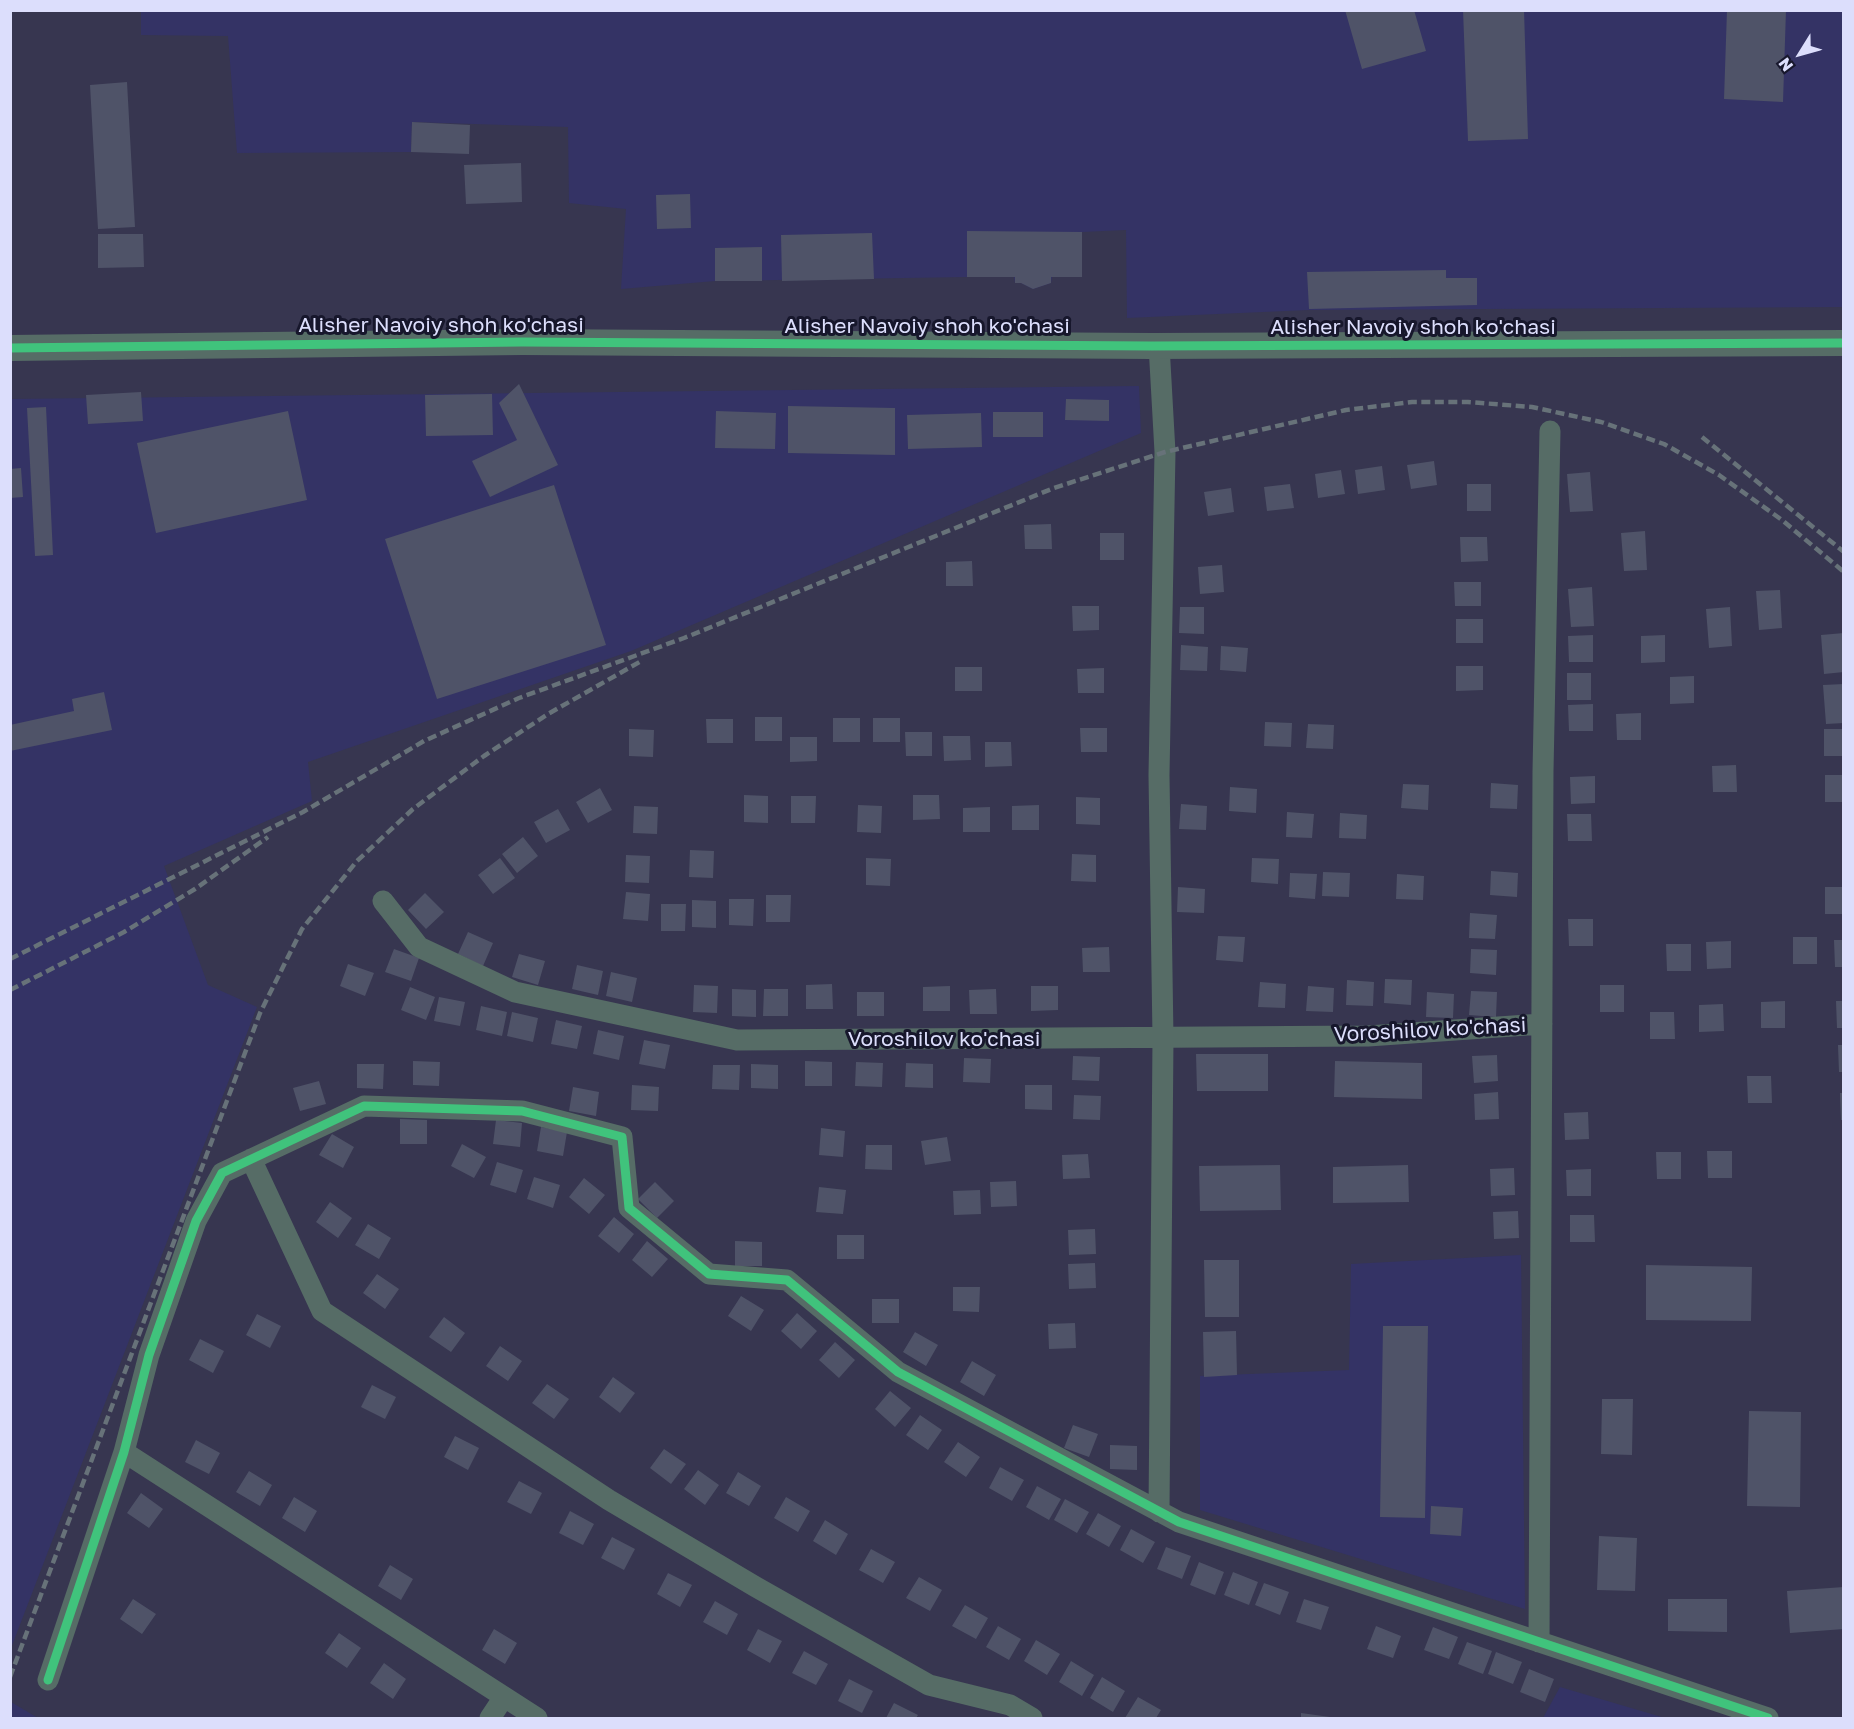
<!DOCTYPE html>
<html>
<head>
<meta charset="utf-8">
<style>
	body { margin:0 }
	#map { position:relative; width:1854px; height:1729px; overflow:hidden; background:#373650; font-family:"Golos Text",sans-serif }
	canvas { display:block }
	.frame { position:absolute; inset:0; border:12px solid #dcdefc; pointer-events:none }
	.north { position:absolute; left:1770px; top:24px; width:60px; height:60px; -webkit-text-stroke:4px #17172c; paint-order:stroke; rotate:233deg; font-size:16px; font-weight:700; line-height:24px; text-align:center; color:#dcdefc }
	.north::after { content:''; display:block; margin:auto; width:21px; height:27px; background:#dcdefc; clip-path:polygon(50% 0,100% 100%,50% 72%,0 100%) }
</style>
</head>
<body>
<div id="map">
<canvas width="1854" height="1729"></canvas>
<div class="frame"></div>
<div class="north">N</div>
</div>
<script>
const g = document.querySelector('canvas').getContext('2d');
g.lineJoin = 'round';
function fillPath(path, color) {
  g.fillStyle = color;
  g.fill(path, 'evenodd');
}
function poly(rows) {
  const path = new Path2D();
  for (const r of rows) {
    path.moveTo(r[0], r[1]);
    for (let i = 2; i < r.length; i += 2) path.lineTo(r[i], r[i + 1]);
  }
  return path;
}
function stroke(path, color, width, dash) {
  g.strokeStyle = color;
  g.lineWidth = width;
  g.lineCap = dash ? 'butt' : 'round';
  g.setLineDash(dash || []);
  g.stroke(path);
}
function write(font, color, halo, rows, align = 'center') {
  g.font = font + ' "Golos Text",sans-serif';
  g.lineWidth = 6;
  g.setLineDash([]);
  g.textBaseline = 'middle';
  g.strokeStyle = halo;
  g.fillStyle = color;
  for (const [text, x, y, turn = 0] of rows) {
    g.save();
    g.translate(x, y);
    g.rotate((+turn || 0) * Math.PI / 180);
    g.textAlign = isNaN(turn) ? turn : align;
    if (halo) g.strokeText(text, 0, 0);
    g.fillText(text, 0, 0);
    g.restore();
  }
}
fillPath(poly([
	[141,11,1843,11,1843,307,1308,310,1127,318,1126,230,1082,232,1082,277,1052,277,1051,283,1033,289,1021,283,1015,283,1014,277,967,277,715,281,621,289,626,209,569,203,568,127,412,122,411,152,237,153,228,36,141,35],
	[1139,386,1141,433,631,651,308,762,312,801,164,866,208,985,257,1007,11,1648,11,399],
	[1521,1255,1525,1609,1200,1510,1200,1376,1349,1370,1351,1264],
	[1560,1687,1665,1718,1543,1718],
	[10,1702,11,1702,38,1718,11,1718]
]), '#343365');
fillPath(poly([
	[1345,10,1414,10,1426,51,1362,69],
	[1463,10,1524,10,1528,139,1468,141],
	[1727,10,1786,10,1783,102,1724,99],
	[127,82,135,227,98,229,90,85],
	[412,122,470,125,469,154,411,152],
	[521,163,522,202,466,204,464,165],
	[690,194,691,228,657,229,656,195],
	[967,231,1082,232,1082,277,1051,277,1051,283,1033,289,1021,283,1015,283,1015,277,967,277],
	[872,233,874,279,782,281,781,235],
	[98,234,143,234,144,267,98,268],
	[762,247,762,281,715,281,715,248],
	[1446,270,1446,278,1477,278,1477,305,1309,309,1307,272],
	[519,384,558,465,490,497,472,461,517,440,499,403],
	[141,392,143,421,88,424,86,395],
	[492,394,493,435,426,436,425,395],
	[1066,399,1109,400,1109,421,1065,420],
	[788,406,895,408,895,455,788,453],
	[46,407,53,555,35,556,27,408],
	[288,411,307,500,156,533,137,443],
	[716,411,776,413,775,449,715,448],
	[993,412,1043,412,1043,437,993,437],
	[981,413,982,447,908,449,907,415],
	[1434,461,1437,485,1411,489,1407,465],
	[1382,466,1385,490,1358,494,1355,470],
	[21,468,23,497,10,498,10,469],
	[1341,470,1345,494,1318,498,1315,474],
	[1590,472,1593,511,1570,512,1567,474],
	[1290,484,1294,508,1267,511,1264,487],
	[1467,484,1491,484,1491,511,1467,511],
	[554,485,606,645,437,699,385,539],
	[1231,488,1234,512,1208,516,1204,492],
	[1051,524,1052,549,1025,549,1024,525],
	[1645,531,1647,570,1624,571,1621,533],
	[1100,533,1124,533,1124,560,1100,560],
	[1460,537,1487,537,1488,561,1461,562],
	[972,561,973,586,946,586,946,562],
	[1222,565,1224,592,1200,594,1198,567],
	[1454,582,1481,582,1481,606,1455,606],
	[1592,587,1594,626,1571,627,1568,589],
	[1780,590,1782,628,1759,630,1756,591],
	[1072,606,1099,606,1099,630,1073,631],
	[1180,607,1204,607,1204,634,1179,633],
	[1730,607,1732,646,1709,648,1706,609],
	[1456,619,1483,619,1483,643,1456,643],
	[1844,633,1844,672,1824,674,1821,635],
	[1593,635,1593,662,1569,662,1568,636],
	[1665,635,1665,662,1641,663,1641,636],
	[1181,645,1208,647,1207,671,1180,670],
	[1221,646,1248,648,1246,672,1220,670],
	[1456,666,1483,666,1483,690,1456,691],
	[955,667,982,667,982,691,955,691],
	[1104,668,1104,693,1078,693,1077,669],
	[1567,673,1591,673,1591,700,1567,700],
	[1694,676,1694,703,1670,704,1670,677],
	[1844,684,1844,723,1826,724,1823,685],
	[104,692,112,730,10,751,10,725,74,711,72,699],
	[1593,704,1593,731,1569,731,1568,705],
	[1641,713,1641,740,1617,740,1616,714],
	[755,717,782,717,782,741,755,741],
	[833,718,860,718,860,742,833,742],
	[873,718,900,718,900,742,873,742],
	[706,719,733,719,733,743,707,743],
	[1265,722,1292,723,1291,747,1264,746],
	[1308,724,1334,725,1333,749,1306,748],
	[1080,728,1107,728,1107,752,1081,752],
	[629,729,654,730,653,757,629,756],
	[1824,729,1844,729,1844,756,1824,756],
	[905,732,932,732,932,756,906,756],
	[943,736,970,736,971,760,944,761],
	[790,737,817,737,817,761,790,762],
	[985,742,1011,742,1012,766,985,767],
	[1736,765,1737,792,1713,792,1712,766],
	[1825,775,1844,775,1844,802,1825,802],
	[1595,776,1595,803,1571,804,1570,777],
	[1491,783,1518,785,1517,809,1490,808],
	[1403,784,1429,785,1428,810,1401,808],
	[1230,787,1257,789,1256,813,1229,811],
	[600,788,612,810,588,823,576,802],
	[744,795,768,796,768,823,744,822],
	[913,795,939,795,940,819,913,820],
	[791,796,816,796,815,823,791,823],
	[1076,797,1100,798,1100,825,1076,824],
	[1181,804,1207,806,1206,830,1179,829],
	[858,805,882,806,881,833,857,832],
	[1039,805,1039,830,1012,830,1012,806],
	[634,806,658,807,657,834,633,833],
	[990,807,990,832,963,832,963,808],
	[558,809,570,830,546,843,534,822],
	[1287,812,1314,814,1312,838,1286,837],
	[1340,813,1367,815,1366,839,1339,838],
	[1567,814,1591,814,1592,841,1568,841],
	[523,837,538,856,517,873,502,854],
	[690,850,714,851,713,878,689,877],
	[1072,854,1096,855,1096,882,1071,881],
	[626,855,650,856,649,883,625,882],
	[500,858,515,878,493,894,478,875],
	[866,858,891,859,890,886,866,885],
	[1252,858,1279,859,1278,884,1251,882],
	[1491,871,1518,873,1517,897,1490,895],
	[1323,872,1350,873,1349,897,1322,896],
	[1290,873,1317,874,1315,899,1289,897],
	[1397,874,1424,876,1423,900,1396,899],
	[1178,887,1205,889,1204,913,1177,912],
	[1825,887,1844,887,1844,914,1825,914],
	[626,892,650,894,648,921,623,919],
	[425,893,444,912,426,929,408,910],
	[766,895,791,895,790,922,766,922],
	[729,899,754,899,753,926,729,925],
	[692,900,716,901,716,928,692,927],
	[661,904,686,904,685,931,661,931],
	[1470,913,1497,915,1495,939,1469,938],
	[1568,919,1593,919,1593,946,1569,946],
	[468,932,493,943,483,966,458,954],
	[1218,936,1245,937,1243,962,1216,960],
	[1793,937,1817,937,1817,964,1793,964],
	[1834,940,1844,940,1844,967,1835,967],
	[1731,941,1731,968,1707,969,1706,942],
	[1666,944,1691,944,1691,971,1667,971],
	[1109,947,1110,972,1083,972,1082,948],
	[394,949,419,958,411,981,385,972],
	[1471,949,1497,950,1496,975,1470,973],
	[519,954,545,961,538,985,512,977],
	[348,964,374,973,365,996,340,986],
	[577,965,603,971,598,995,572,989],
	[611,972,637,978,632,1002,606,996],
	[1385,979,1412,980,1411,1005,1384,1003],
	[1347,980,1374,982,1373,1006,1346,1005],
	[1260,982,1286,984,1285,1008,1258,1007],
	[832,984,833,1009,806,1009,806,985],
	[694,985,718,986,717,1013,693,1012],
	[1600,985,1624,985,1624,1012,1600,1012],
	[950,986,950,1011,923,1011,923,987],
	[1031,986,1058,986,1058,1010,1031,1011],
	[1308,986,1334,988,1333,1012,1306,1011],
	[410,987,435,997,426,1020,401,1010],
	[732,989,756,990,756,1017,732,1016],
	[764,989,788,989,788,1016,763,1016],
	[996,989,997,1014,970,1014,969,990],
	[1471,991,1497,992,1496,1017,1469,1015],
	[857,992,884,992,884,1016,857,1016],
	[1427,992,1454,994,1453,1018,1426,1017],
	[439,997,465,1002,460,1026,434,1021],
	[1785,1001,1785,1028,1761,1028,1761,1002],
	[1836,1001,1844,1001,1844,1028,1837,1028],
	[1723,1004,1724,1031,1699,1032,1699,1005],
	[481,1006,507,1012,502,1036,476,1030],
	[512,1012,538,1018,533,1042,507,1036],
	[1650,1012,1674,1012,1675,1039,1650,1039],
	[556,1020,582,1026,577,1049,551,1044],
	[598,1030,624,1036,619,1060,593,1054],
	[644,1040,670,1045,665,1069,639,1064],
	[1838,1045,1844,1045,1844,1072,1839,1072],
	[1196,1054,1268,1054,1268,1091,1197,1091],
	[1497,1055,1498,1081,1474,1083,1472,1056],
	[1073,1056,1100,1057,1099,1081,1072,1080],
	[964,1058,991,1059,990,1083,963,1082],
	[413,1061,440,1062,439,1086,413,1085],
	[805,1061,832,1062,832,1086,805,1086],
	[1335,1061,1422,1063,1422,1099,1334,1097],
	[856,1062,883,1063,882,1087,855,1086],
	[906,1063,933,1064,933,1088,905,1087],
	[357,1064,384,1064,383,1089,357,1088],
	[751,1064,778,1065,778,1089,751,1088],
	[713,1065,740,1065,739,1090,712,1089],
	[1747,1076,1771,1076,1772,1103,1748,1103],
	[319,1081,326,1104,300,1111,293,1088],
	[632,1085,659,1087,658,1111,631,1110],
	[1025,1085,1052,1085,1052,1110,1025,1109],
	[573,1087,599,1092,596,1116,569,1111],
	[1498,1092,1499,1119,1475,1120,1474,1094],
	[1840,1093,1844,1093,1844,1120,1841,1120],
	[1074,1095,1101,1096,1100,1120,1073,1119],
	[1588,1112,1589,1139,1565,1140,1564,1113],
	[400,1119,427,1120,427,1144,400,1144],
	[496,1120,522,1123,520,1147,493,1144],
	[541,1127,567,1132,563,1156,537,1151],
	[821,1128,845,1131,843,1157,819,1155],
	[332,1134,354,1147,343,1168,319,1155],
	[947,1137,951,1161,925,1165,921,1141],
	[462,1144,486,1157,474,1178,451,1166],
	[866,1145,892,1145,892,1170,865,1169],
	[1707,1151,1732,1151,1732,1178,1708,1178],
	[1656,1152,1681,1152,1681,1179,1657,1179],
	[1088,1154,1090,1178,1063,1179,1062,1155],
	[497,1162,523,1170,516,1193,490,1185],
	[1280,1165,1281,1210,1200,1211,1199,1166],
	[1408,1165,1409,1202,1333,1203,1333,1167],
	[1514,1168,1515,1195,1491,1196,1490,1169],
	[1591,1169,1591,1196,1567,1196,1566,1170],
	[534,1177,560,1185,553,1208,527,1199],
	[584,1178,605,1195,589,1214,569,1197],
	[1016,1181,1017,1206,991,1207,990,1182],
	[655,1182,674,1201,657,1218,638,1199],
	[819,1187,846,1190,843,1214,816,1212],
	[980,1190,981,1214,954,1215,953,1191],
	[330,1202,352,1218,338,1238,316,1222],
	[1518,1211,1519,1238,1494,1239,1493,1212],
	[1570,1215,1594,1215,1595,1242,1570,1242],
	[614,1217,634,1234,619,1253,598,1236],
	[368,1224,391,1238,379,1259,355,1245],
	[1095,1229,1096,1254,1069,1255,1068,1230],
	[837,1235,864,1235,864,1259,837,1259],
	[647,1241,668,1259,652,1277,632,1260],
	[735,1241,762,1242,762,1266,735,1266],
	[1204,1260,1239,1260,1239,1317,1205,1317],
	[1095,1263,1096,1288,1069,1289,1068,1264],
	[1646,1265,1752,1267,1751,1321,1646,1320],
	[377,1274,399,1289,385,1309,363,1293],
	[953,1287,980,1287,979,1312,953,1311],
	[741,1296,764,1310,751,1331,728,1316],
	[872,1299,899,1299,899,1323,872,1323],
	[797,1313,817,1331,801,1349,781,1331],
	[257,1314,281,1326,270,1348,246,1335],
	[444,1317,465,1333,451,1352,429,1337],
	[1075,1323,1076,1348,1049,1349,1048,1324],
	[1383,1326,1428,1326,1425,1518,1380,1517],
	[1236,1331,1237,1375,1204,1377,1203,1332],
	[915,1332,938,1345,926,1366,903,1352],
	[200,1339,224,1351,213,1373,189,1360],
	[835,1342,855,1360,839,1378,819,1360],
	[500,1346,522,1361,508,1381,486,1366],
	[972,1361,996,1375,984,1396,960,1382],
	[613,1377,635,1393,620,1413,599,1397],
	[547,1384,569,1399,554,1419,532,1403],
	[372,1385,396,1397,385,1419,361,1407],
	[890,1391,911,1408,895,1427,875,1409],
	[1602,1399,1633,1399,1632,1455,1601,1454],
	[1749,1411,1801,1412,1800,1507,1747,1506],
	[920,1415,942,1430,928,1450,906,1435],
	[1073,1425,1098,1434,1089,1457,1064,1448],
	[455,1436,479,1448,468,1470,444,1457],
	[196,1440,220,1453,209,1474,185,1462],
	[958,1442,980,1457,966,1477,944,1462],
	[1110,1445,1137,1446,1137,1470,1110,1469],
	[664,1449,686,1464,671,1484,650,1468],
	[1000,1467,1024,1480,1012,1501,989,1488],
	[698,1470,719,1485,705,1505,684,1489],
	[249,1471,272,1485,260,1506,236,1492],
	[738,1472,761,1486,749,1506,726,1493],
	[519,1481,542,1493,531,1514,507,1502],
	[1037,1486,1061,1499,1049,1520,1026,1507],
	[141,1493,163,1509,149,1528,127,1513],
	[294,1497,317,1511,305,1532,282,1518],
	[786,1497,810,1511,798,1532,774,1518],
	[1065,1499,1089,1512,1077,1533,1054,1520],
	[1431,1506,1463,1508,1461,1536,1430,1534],
	[570,1511,594,1524,583,1545,559,1533],
	[1098,1513,1121,1526,1109,1547,1086,1534],
	[825,1520,848,1534,836,1555,813,1541],
	[1131,1529,1155,1542,1143,1563,1120,1550],
	[1599,1536,1637,1538,1635,1591,1597,1590],
	[612,1537,635,1549,624,1570,601,1558],
	[1166,1547,1191,1556,1182,1579,1157,1569],
	[871,1549,895,1562,883,1583,859,1570],
	[1199,1562,1224,1572,1215,1595,1190,1585],
	[390,1565,413,1579,401,1600,378,1586],
	[1233,1572,1258,1582,1249,1605,1224,1595],
	[668,1573,692,1585,680,1607,657,1594],
	[919,1577,942,1590,930,1611,906,1598],
	[1264,1583,1289,1592,1280,1615,1255,1605],
	[1844,1587,1844,1629,1790,1633,1787,1591],
	[133,1599,156,1614,142,1634,120,1619],
	[1304,1599,1329,1607,1321,1630,1296,1622],
	[1668,1599,1727,1599,1727,1632,1668,1631],
	[715,1601,738,1614,727,1635,703,1622],
	[965,1605,988,1618,976,1639,952,1626],
	[998,1626,1021,1639,1009,1660,986,1647],
	[1376,1626,1401,1636,1393,1658,1367,1649],
	[1433,1627,1458,1637,1449,1659,1424,1650],
	[494,1629,517,1643,505,1664,482,1650],
	[758,1629,782,1641,770,1663,747,1650],
	[339,1633,361,1648,347,1668,325,1653],
	[1036,1640,1060,1654,1047,1675,1024,1661],
	[1467,1642,1492,1651,1483,1674,1458,1664],
	[804,1651,828,1664,816,1685,792,1673],
	[1496,1652,1522,1662,1513,1684,1488,1674],
	[1071,1661,1094,1675,1082,1696,1059,1682],
	[384,1663,406,1679,393,1699,370,1683],
	[1529,1669,1554,1679,1545,1702,1520,1692],
	[1102,1677,1125,1691,1113,1712,1090,1698],
	[849,1679,873,1691,862,1713,838,1701],
	[1138,1697,1161,1710,1156,1718,1125,1718],
	[894,1703,918,1715,916,1718,886,1718],
	[1301,1713,1330,1717,1330,1718,1301,1718]
]), '#4f5368');
stroke(poly([
	[1159,345,1165,452,1159,775,1163,1038,1159,1512],
	[383,901,419,947,515,992,737,1040,1368,1036,1542,1024],
	[251,1159,322,1311,609,1500,756,1587,929,1685,1010,1705,1032,1718],
	[124,1452,537,1718],
	[1539,1642,1543,771,1550,431],
	[48,1680,124,1452,149,1355,196,1221,222,1173,364,1106,522,1111,622,1137,629,1208,709,1274,787,1280,898,1372,1179,1522,1768,1718],
	[490,1718,504,1697]
]), '#566c66', 21);
stroke(poly([
	[10,348,522,342,1152,346,1844,343]
]), '#566c66', 26);
stroke(poly([
	[1702,437,1844,552],
	[10,959,303,812,424,741,519,698,684,638,1054,488,1165,452,1346,410,1412,402,1468,402,1532,407,1601,422,1664,444,1719,475,1782,520,1844,572],
	[10,990,124,932,195,889,268,837],
	[10,1677,260,1013,302,929,357,861,413,809,484,756,548,714,643,660]
]), '#677279', 4.5, [9, 4.5]);
stroke(poly([
	[10,348,522,342,1152,346,1844,343],
	[48,1680,124,1452,149,1355,196,1221,222,1173,364,1106,522,1111,622,1137,629,1208,709,1274,787,1280,898,1372,1179,1522,1768,1718]
]), '#40c37c', 9);
write('21px', '#dcdefc', '#17172c', [
	["Alisher Navoiy shoh ko'chasi",441,325],
	["Alisher Navoiy shoh ko'chasi",927,326],
	["Alisher Navoiy shoh ko'chasi",1413,327],
	["Voroshilov ko'chasi",1430,1030,-3],
	["Voroshilov ko'chasi",944,1039]
]);
</script>
</body>
</html>
